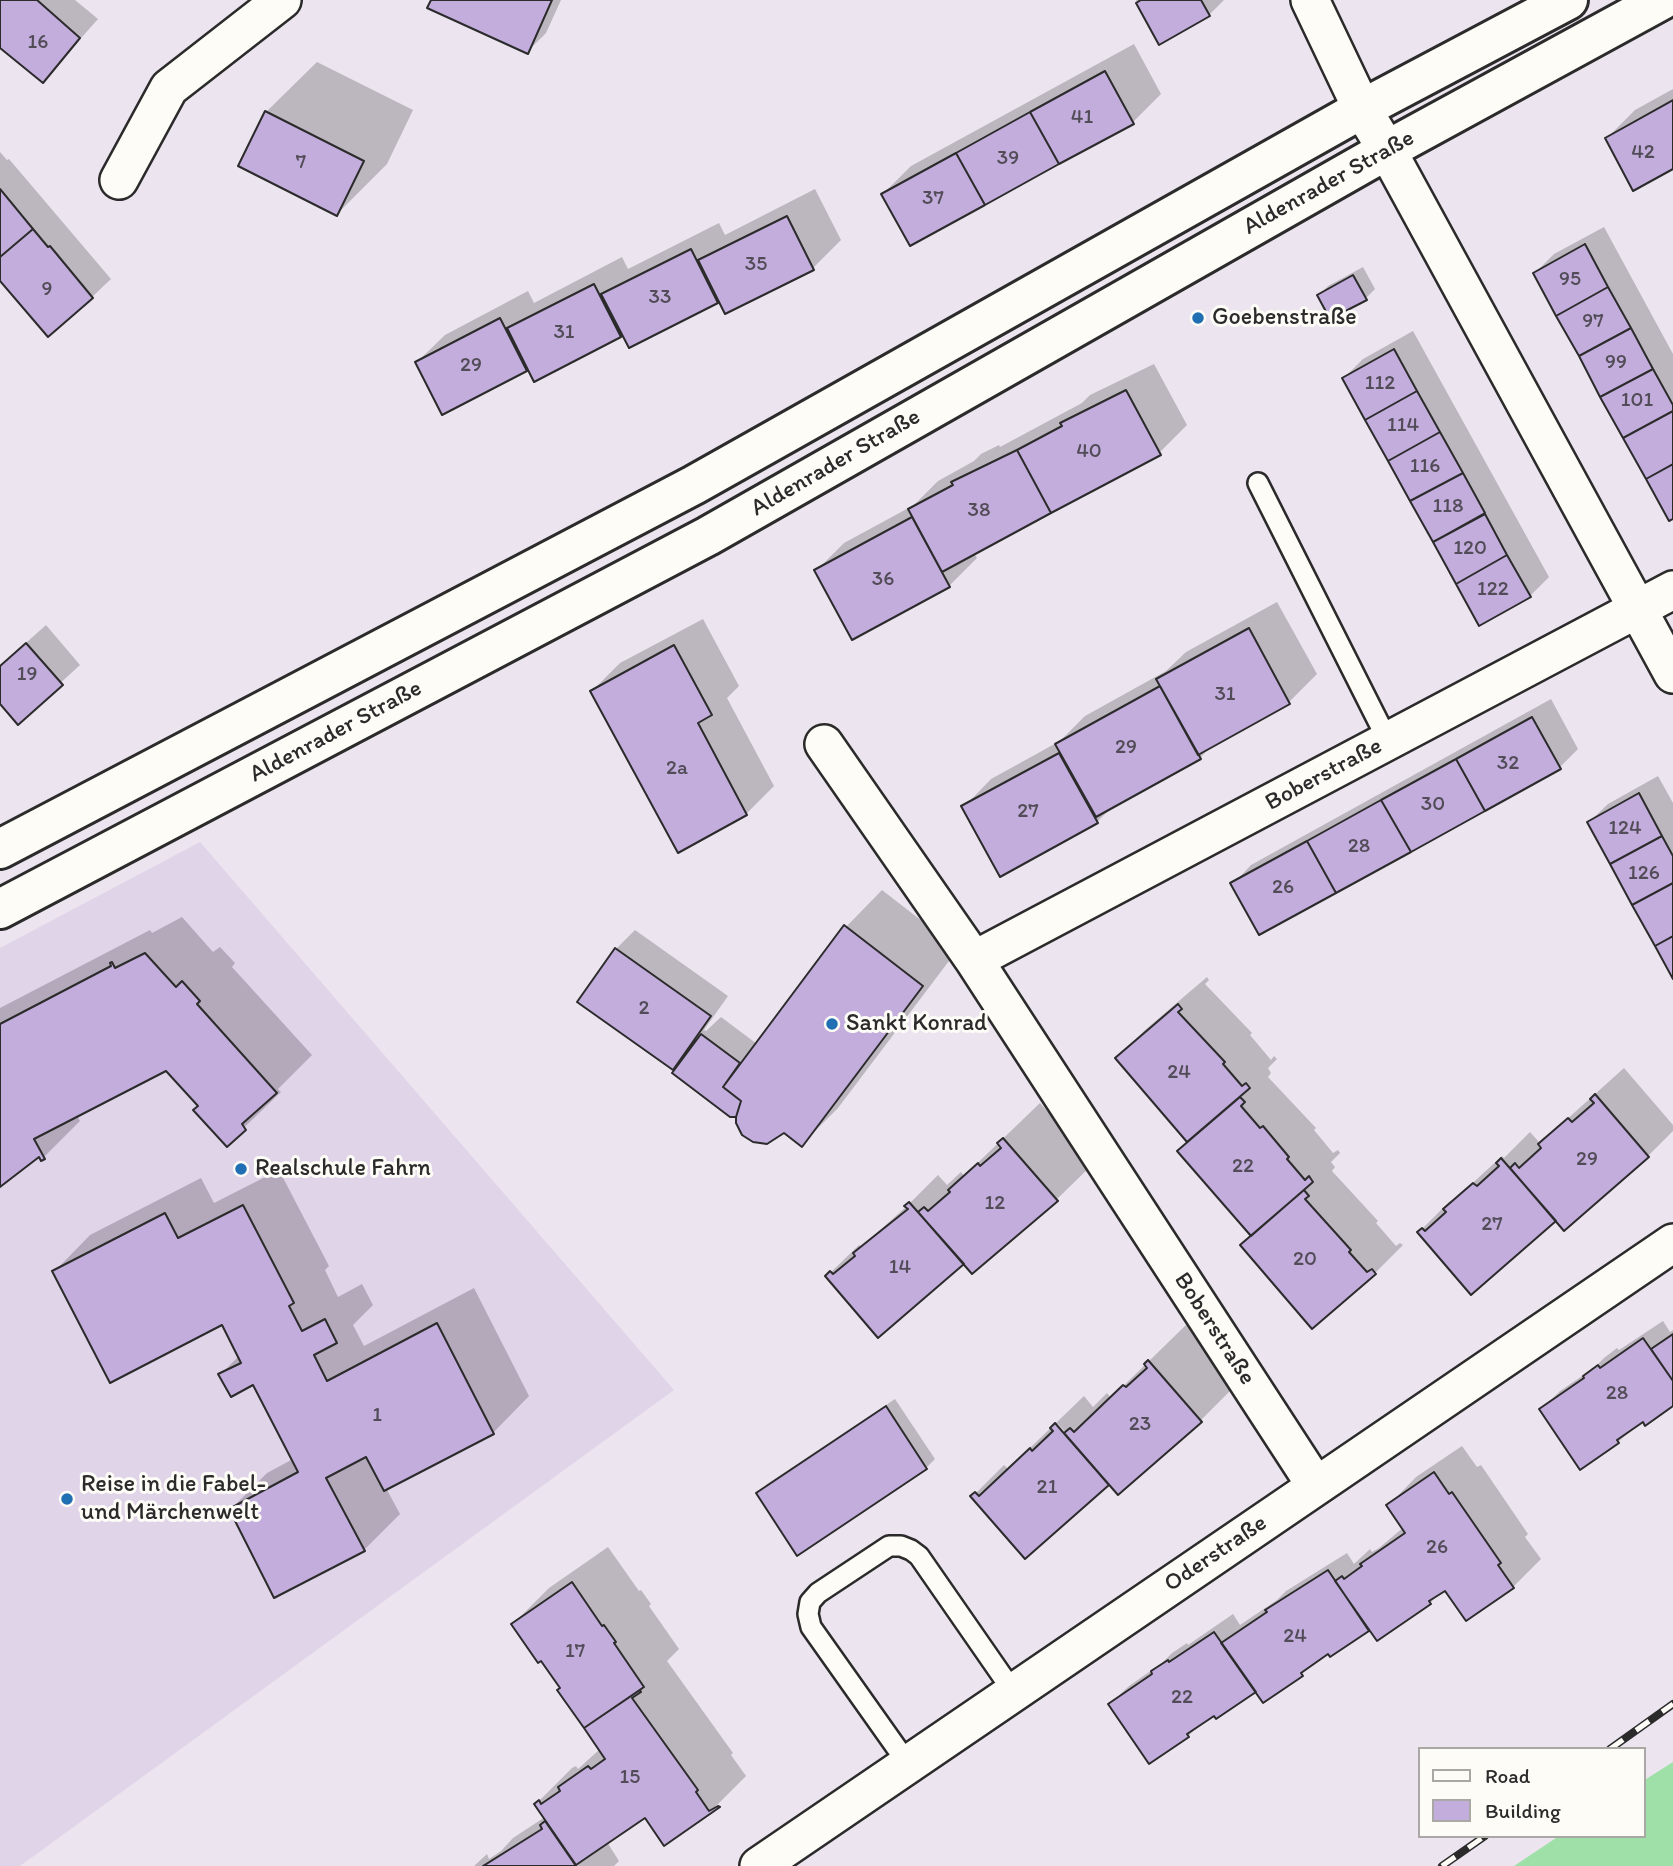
<!DOCTYPE html>
<html>
<head>
<meta charset="utf-8">
<style>
	body { margin:0 }
	#map { position:relative; width:1673px; height:1866px; overflow:hidden; background:#ece4ef; font-family:Itim,sans-serif }
	canvas { display:block }
	.legend { position:absolute; left:1418px; top:1747px; width:228px; height:91px; box-sizing:border-box; background:#fdfcf7; border:2px solid #a9a8a5; margin:0; padding:9px 12px; list-style:none; font-size:21px; color:#2b2b2b }
	.legend li { display:flex; align-items:center; gap:14px; height:35px }
	.legend b { width:35px; border:2px solid #a9a8a5 }
</style>
</head>
<body>
<div id="map">
<canvas width="1673" height="1866"></canvas>
<ul class="legend">
<li><b style="height:9px;background:#fdfcf7"></b>Road</li>
<li><b style="height:19px;background:#c3addc"></b>Building</li>
</ul>
</div>
<script>
const g = document.querySelector('canvas').getContext('2d');
g.lineJoin = 'round';
function fillPath(path, color) {
  g.fillStyle = color;
  g.fill(path, 'evenodd');
}
function poly(rows) {
  const path = new Path2D();
  for (const r of rows) {
    path.moveTo(r[0], r[1]);
    for (let i = 2; i < r.length; i += 2) path.lineTo(r[i], r[i + 1]);
  }
  return path;
}
function stroke(path, color, width, dash) {
  g.strokeStyle = color;
  g.lineWidth = width;
  g.lineCap = dash ? 'butt' : 'round';
  g.setLineDash(dash || []);
  g.stroke(path);
}
function write(font, color, halo, rows, align = 'center') {
  g.font = font + ' Itim,sans-serif';
  g.lineWidth = 6;
  g.setLineDash([]);
  g.textBaseline = 'middle';
  g.strokeStyle = halo;
  g.fillStyle = color;
  for (const [text, x, y, turn = 0] of rows) {
    g.save();
    g.translate(x, y);
    g.rotate((+turn || 0) * Math.PI / 180);
    g.textAlign = isNaN(turn) ? turn : align;
    if (halo) g.strokeText(text, 0, 0);
    g.fillText(text, 0, 0);
    g.restore();
  }
}
fillPath(poly([
	[200,842,674,1390,20,1866,0,1866,0,948]
]), '#e0d4e9');
fillPath(poly([
	[1673,1762,1673,1866,1514,1866,1559,1836,1643,1836,1643,1781]
]), '#9fe0a9');
fillPath(poly([
	[0,0,75,0,98,19,43,81,0,46],
	[433,0,561,0,546,33,527,52],
	[1136,0,1224,0,1209,15,1160,43],
	[1134,44,1161,94,1133,122,911,244,883,194,911,166],
	[317,62,413,110,387,164,337,214,266,112],
	[1673,89,1673,167,1607,138,1635,110],
	[0,152,7,160,9,159,111,279,92,297,0,279],
	[815,189,841,240,813,268,623,333,526,369,417,362,445,335,528,291,534,303,622,257,628,269,719,223,725,235],
	[1604,227,1673,354,1673,517,1535,273,1554,254],
	[1363,267,1375,289,1366,298,1319,295,1328,286],
	[1413,331,1549,577,1530,596,1480,624,1344,378,1363,359],
	[1154,364,1187,425,1159,453,974,553,977,558,949,586,816,571,844,543,914,505,938,481,974,461,981,454,999,445,1000,447,1082,403,1090,395],
	[1277,602,1317,674,1289,702,1214,743,1200,758,1113,806,1097,822,964,807,991,779,1060,741,1085,716,1166,671,1186,652],
	[703,619,739,686,727,698,774,786,746,814,678,851,592,691,620,663],
	[46,625,80,665,18,722,0,702,0,666],
	[1551,699,1578,749,1560,767,1233,884,1251,865],
	[1658,776,1673,803,1673,976,1589,822,1608,804],
	[882,890,958,949,838,1108,802,1144,784,1131,737,1115,579,1001,616,949,635,930,728,996,704,1030,706,1031,721,1017,757,1044,846,927],
	[182,917,213,952,220,947,235,963,232,967,312,1055,278,1089,281,1092,227,1144,201,1105,167,1069,77,1115,80,1121,44,1157,39,1155,0,1185,0,1008,150,930,152,933],
	[1207,977,1209,980,1205,984,1252,1033,1250,1035,1271,1060,1274,1056,1277,1059,1268,1068,1271,1073,1268,1077,1316,1128,1314,1130,1333,1153,1338,1150,1340,1153,1331,1162,1335,1167,1332,1171,1378,1221,1376,1223,1396,1246,1400,1243,1403,1245,1375,1273,1313,1327,1189,1142,1117,1058,1145,1030],
	[1624,1068,1673,1125,1673,1131,1648,1156,1556,1219,1419,1232,1450,1201,1452,1202,1502,1156,1504,1158,1530,1132,1539,1142,1544,1137,1545,1139],
	[1040,1103,1093,1164,1056,1200,964,1262,827,1276,859,1245,861,1247,907,1206,938,1175,947,1185,961,1172,964,1176],
	[279,1170,329,1266,325,1270,338,1297,362,1284,373,1305,353,1325,364,1346,474,1288,529,1396,493,1433,386,1488,400,1514,364,1550,231,1509,267,1473,293,1459,254,1383,221,1374,239,1356,223,1323,54,1272,90,1235,201,1178,214,1203],
	[1663,1321,1670,1332,1673,1330,1673,1404,1643,1420,1618,1442,1542,1409,1560,1391,1594,1368,1604,1358,1617,1348,1619,1350],
	[1186,1325,1237,1384,1201,1420,1118,1492,1110,1482,1025,1556,973,1496,1004,1465,1008,1469,1084,1396,1093,1407,1107,1393,1111,1398],
	[1058,1424,1071,1438,1069,1441,1056,1426],
	[895,1399,935,1459,926,1468,758,1493,767,1484],
	[1462,1446,1477,1467,1481,1465,1528,1534,1525,1537,1541,1559,1513,1587,1446,1588,1430,1603,1377,1639,1369,1627,1328,1652,1301,1674,1256,1690,1214,1713,1188,1736,1110,1704,1129,1686,1162,1663,1172,1653,1187,1643,1188,1645,1233,1614,1240,1625,1277,1600,1286,1591,1347,1553,1354,1564,1370,1549,1372,1552,1379,1548,1404,1527,1389,1505,1416,1477],
	[608,1547,639,1591,641,1590,651,1604,649,1606,679,1649,667,1661,733,1753,731,1755,746,1776,710,1812,646,1815,607,1842,619,1861,614,1866,474,1866,487,1854,489,1859,501,1851,513,1838,545,1817,536,1804,572,1768,576,1766,578,1769,600,1749,560,1690,562,1688,513,1624,549,1588]
]), '#0003');
const building = poly([
	[0,0,37,0,80,38,43,83,0,48,0,0],
	[431,0,552,0,528,54,427,8,431,0],
	[1141,0,1201,0,1210,16,1159,45,1136,3,1141,0],
	[1105,71,1134,124,1059,164,1030,112,1105,71],
	[1673,100,1673,169,1633,191,1605,138,1673,100],
	[265,111,364,161,337,216,238,166,265,111],
	[1030,112,1059,164,985,205,956,153,1030,112],
	[956,153,985,205,910,246,881,194,956,153],
	[0,189,33,229,0,257,0,189],
	[787,216,814,270,725,314,698,260,787,216],
	[33,229,48,247,50,246,93,298,48,337,0,281,0,257,33,229],
	[1585,244,1608,287,1556,316,1533,273,1585,244],
	[691,249,718,303,629,348,601,294,691,249],
	[1353,275,1367,300,1330,319,1317,295,1353,275],
	[594,284,621,337,534,382,507,328,594,284],
	[1608,287,1631,328,1579,356,1556,316,1608,287],
	[500,318,527,371,442,415,415,362,500,318],
	[1631,328,1653,369,1600,397,1579,356,1631,328],
	[1394,349,1417,391,1365,420,1342,378,1394,349],
	[1653,369,1673,405,1673,411,1623,438,1600,397,1653,369],
	[1126,390,1161,455,1051,513,1017,450,1062,426,1060,423,1126,390],
	[1417,391,1440,432,1388,461,1365,420,1417,391],
	[1673,411,1673,464,1646,479,1623,438,1673,411],
	[1440,432,1463,473,1410,501,1388,461,1440,432],
	[1017,450,1051,513,942,572,908,509,953,485,951,482,1017,450],
	[1673,464,1673,519,1669,521,1646,479,1673,464],
	[1463,473,1485,513,1433,542,1410,501,1463,473],
	[1485,514,1507,555,1456,584,1433,542,1485,514],
	[912,517,950,587,852,640,814,570,912,517],
	[1507,555,1531,597,1479,626,1456,584,1507,555],
	[1249,628,1290,704,1198,755,1156,679,1249,628],
	[26,643,63,685,18,725,0,704,0,666,26,643],
	[674,645,712,715,698,723,747,815,678,853,590,691,674,645],
	[1160,686,1201,759,1096,817,1055,744,1160,686],
	[1532,717,1561,769,1485,811,1456,759,1532,717],
	[1059,753,1098,823,1000,877,961,806,1059,753],
	[1456,759,1485,811,1411,852,1381,800,1456,759],
	[1639,793,1662,836,1610,864,1587,822,1639,793],
	[1381,800,1411,852,1336,893,1307,841,1381,800],
	[1662,836,1673,856,1673,883,1632,905,1610,864,1662,836],
	[1307,841,1336,893,1259,935,1230,883,1307,841],
	[1673,883,1673,936,1655,946,1632,905,1673,883],
	[844,925,923,986,802,1147,784,1133,767,1144,753,1142,742,1135,736,1123,736,1117,741,1101,723,1087,844,925],
	[1673,936,1673,979,1655,946,1673,936],
	[615,948,711,1016,673,1070,577,1002,615,948],
	[145,953,176,987,182,981,200,1001,197,1004,277,1093,242,1124,246,1130,227,1147,193,1110,198,1106,166,1071,34,1139,45,1159,41,1161,39,1157,0,1187,0,1024,111,966,110,963,112,962,115,968,145,953],
	[1178,1004,1182,1009,1178,1012,1225,1062,1223,1064,1242,1086,1246,1083,1250,1088,1187,1142,1115,1058,1178,1004],
	[701,1034,740,1063,723,1087,741,1101,736,1117,730,1117,672,1073,701,1034],
	[1595,1094,1649,1157,1564,1231,1510,1168,1515,1163,1519,1168,1541,1148,1538,1144,1568,1118,1572,1122,1594,1103,1590,1099,1595,1094],
	[1240,1097,1245,1102,1241,1106,1260,1128,1263,1126,1289,1157,1287,1159,1305,1180,1309,1176,1313,1182,1251,1236,1177,1151,1240,1097],
	[1003,1138,1058,1201,972,1274,918,1212,924,1207,928,1211,950,1192,948,1190,978,1163,980,1166,1001,1148,997,1143,1003,1138],
	[1501,1158,1556,1221,1471,1295,1417,1232,1422,1228,1425,1231,1446,1212,1443,1209,1473,1183,1477,1186,1499,1166,1496,1163,1501,1158],
	[1304,1190,1309,1196,1305,1199,1351,1250,1349,1252,1367,1272,1372,1269,1376,1274,1312,1329,1240,1245,1304,1190],
	[909,1202,964,1264,878,1338,825,1276,830,1271,833,1274,855,1256,853,1253,908,1209,904,1206,909,1202],
	[243,1205,294,1303,289,1306,302,1331,325,1319,337,1343,314,1355,327,1381,437,1323,494,1434,384,1491,366,1457,326,1478,365,1551,274,1598,229,1509,298,1472,253,1385,231,1397,218,1374,241,1363,222,1325,110,1383,52,1271,165,1213,178,1238,243,1205],
	[1673,1334,1673,1381,1651,1349,1673,1334],
	[1643,1338,1673,1381,1673,1406,1645,1426,1643,1422,1617,1440,1619,1443,1580,1470,1539,1409,1584,1378,1583,1376,1598,1365,1600,1368,1643,1338],
	[1148,1360,1202,1422,1118,1495,1064,1433,1070,1428,1074,1432,1123,1385,1126,1387,1147,1368,1144,1364,1148,1360],
	[886,1406,927,1469,797,1556,756,1493,886,1406],
	[1055,1423,1109,1485,1025,1559,970,1496,975,1492,979,1496,1030,1448,1032,1451,1053,1431,1050,1428,1055,1423],
	[1434,1472,1449,1494,1452,1492,1501,1563,1498,1565,1514,1588,1466,1621,1445,1591,1429,1601,1431,1604,1377,1641,1335,1581,1342,1576,1344,1579,1362,1566,1360,1564,1405,1533,1386,1505,1434,1472],
	[1328,1570,1369,1631,1330,1657,1328,1654,1301,1673,1303,1676,1263,1703,1221,1643,1267,1612,1265,1610,1328,1570],
	[572,1582,602,1626,604,1625,616,1642,614,1643,644,1687,584,1728,557,1690,560,1688,541,1661,538,1663,511,1624,572,1582],
	[1214,1632,1256,1692,1216,1719,1214,1716,1187,1734,1189,1737,1149,1764,1108,1704,1152,1674,1151,1671,1168,1660,1169,1662,1214,1632],
	[640,1690,641,1692,632,1698,698,1790,696,1792,709,1811,718,1806,720,1807,664,1846,645,1818,576,1865,534,1804,539,1800,541,1804,560,1791,558,1787,588,1766,591,1769,605,1759,584,1728,640,1690],
	[545,1821,576,1866,483,1866,542,1829,540,1825,545,1821]
]);
fillPath(building, '#c3addc');
stroke(building, '#2b2b2b', 2);
const lane = poly([
	[1258,483,1388,741],
	[908,1764,811,1627,808,1614,810,1602,818,1593,889,1546,901,1546,911,1550,919,1556,1014,1693]
]);
const street = poly([
	[1310,0,1362,109,1387,150,1673,674],
	[119,180,169,88,282,0],
	[824,744,974,960,1316,1486],
	[974,960,1673,590],
	[759,1866,1673,1243]
]);
const secondary = poly([
	[0,849,694,485,1362,109,1568,0],
	[0,909,708,536,1387,150,1662,0]
]);
stroke(lane, '#2b2b2b', 24);
stroke(street, '#2b2b2b', 42);
stroke(secondary, '#2b2b2b', 44);
stroke(lane, '#fdfcf7', 19);
stroke(street, '#fdfcf7', 37);
stroke(secondary, '#fdfcf7', 38);
const rail = poly([
	[1610,1749,1673,1704],
	[1442,1866,1485,1836]
]);
stroke(rail, '#2b2b2b', 8);
stroke(rail, '#fdfcf7', 5, [16]);
for (const [x, y, r, color] of [
	[1198,318,7,"#1f6fb2"],
	[832,1024,7,"#1f6fb2"],
	[241,1169,7,"#1f6fb2"],
	[67,1499,7,"#1f6fb2"]
]) {
  const dot = new Path2D();
  dot.arc(x, y, r, 0, 2 * Math.PI);
  g.fillStyle = color;
  g.fill(dot);
  stroke(dot, '#fdfcf7', 2.5);
}
write('21px', '#514c57', null, [
	["16",38,43],
	["41",1082,118],
	["42",1643,153],
	["39",1008,159],
	["7",301,163],
	["37",933,199],
	["35",756,265],
	["95",1570,280],
	["9",47,290],
	["33",660,298],
	["97",1593,322],
	["31",564,333],
	["99",1616,363],
	["29",471,366],
	["112",1380,384],
	["101",1637,401],
	["114",1403,426],
	["40",1089,452],
	["116",1425,467],
	["118",1448,507],
	["38",979,511],
	["120",1470,549],
	["36",883,580],
	["122",1493,590],
	["19",27,675],
	["31",1225,695],
	["29",1126,748],
	["32",1508,764],
	["2a",677,769],
	["30",1433,805],
	["27",1028,812],
	["124",1625,829],
	["28",1359,847],
	["126",1644,874],
	["26",1283,888],
	["2",644,1009],
	["24",1179,1073],
	["29",1587,1160],
	["22",1243,1167],
	["12",995,1204],
	["27",1492,1225],
	["20",1305,1260],
	["14",900,1268],
	["28",1617,1394],
	["1",377,1416],
	["23",1140,1425],
	["21",1047,1488],
	["26",1437,1548],
	["24",1295,1637],
	["17",575,1652],
	["22",1182,1698],
	["15",630,1778]
]);
write('24px', '#2b2b2b', '#fdfcf7', [
	["Aldenrader Straße",1329,183,-29],
	["Aldenrader Straße",836,463,-30],
	["Aldenrader Straße",336,732,-28],
	["Boberstraße",1324,775,-28],
	["Boberstraße",1214,1329,57],
	["Oderstraße",1216,1554,-34]
]);
write('24px', '#2b2b2b', '#fdfcf7', [
	["Goebenstraße",1212,318],
	["Sankt Konrad",846,1024],
	["Realschule Fahrn",255,1169],
	["Reise in die Fabel-",81,1485],
	["und Märchenwelt",81,1513]
], 'left');
</script>
</body>
</html>
